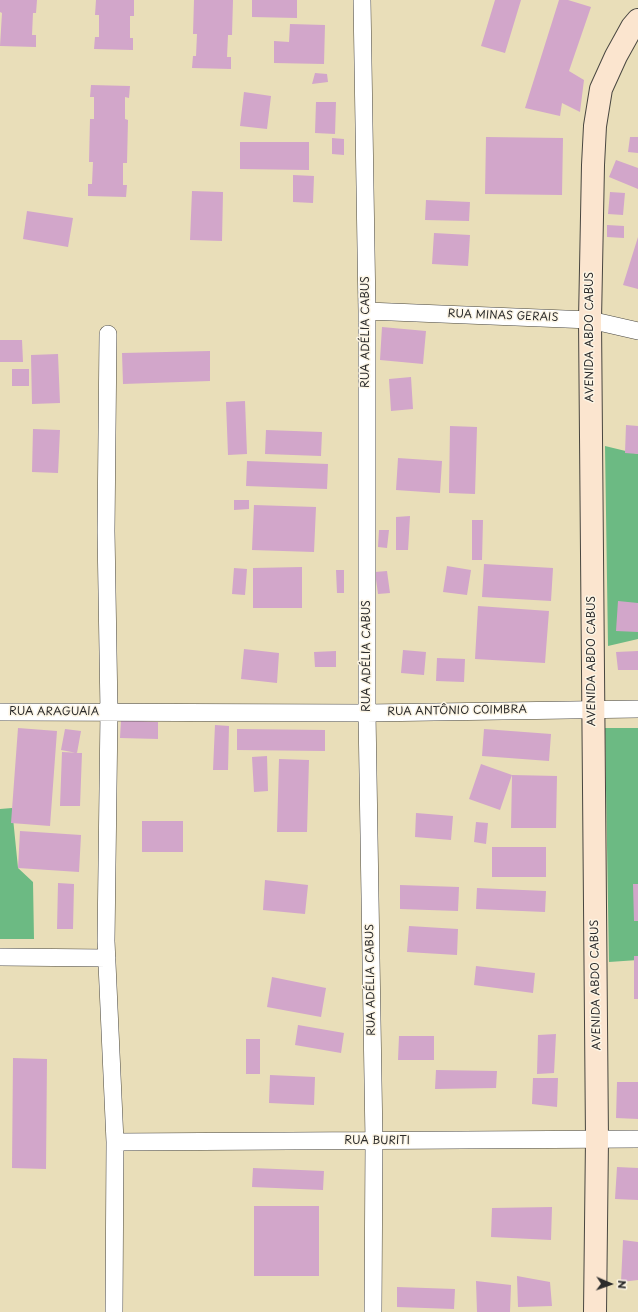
<!DOCTYPE html>
<html>
<head>
<meta charset="utf-8">
<style>
	body { margin:0 }
	#map { position:relative; width:638px; height:1312px; overflow:hidden; background:#e9deb9; font-family:"Playpen Sans",sans-serif }
	canvas { display:block }
	.north { position:absolute; left:590px; top:1264px; width:40px; height:40px; -webkit-text-stroke:3px #fcf5e5; paint-order:stroke; rotate:92deg; font-size:11px; font-weight:700; line-height:16px; text-align:center; color:#2b2b2b }
	.north::after { content:''; display:block; margin:auto; width:14px; height:18px; background:#2b2b2b; clip-path:polygon(50% 0,100% 100%,50% 72%,0 100%) }
</style>
</head>
<body>
<div id="map">
<canvas width="638" height="1312"></canvas>
<div class="north">N</div>
</div>
<script>
const g = document.querySelector('canvas').getContext('2d');
g.lineJoin = 'round';
function fillPath(path, color) {
  g.fillStyle = color;
  g.fill(path, 'evenodd');
}
function poly(rows) {
  const path = new Path2D();
  for (const r of rows) {
    path.moveTo(r[0], r[1]);
    for (let i = 2; i < r.length; i += 2) path.lineTo(r[i], r[i + 1]);
  }
  return path;
}
function stroke(path, color, width, dash) {
  g.strokeStyle = color;
  g.lineWidth = width;
  g.lineCap = dash ? 'butt' : 'round';
  g.setLineDash(dash || []);
  g.stroke(path);
}
function write(font, color, halo, rows, align = 'center') {
  g.font = font + ' "Playpen Sans",sans-serif';
  g.lineWidth = 3;
  g.setLineDash([]);
  g.textBaseline = 'middle';
  g.strokeStyle = halo;
  g.fillStyle = color;
  for (const [text, x, y, turn = 0] of rows) {
    g.save();
    g.translate(x, y);
    g.rotate((+turn || 0) * Math.PI / 180);
    g.textAlign = isNaN(turn) ? turn : align;
    if (halo) g.strokeText(text, 0, 0);
    g.fillText(text, 0, 0);
    g.restore();
  }
}
fillPath(poly([
	[605,446,638,454,638,639,608,646],
	[605,728,638,728,638,960,609,962],
	[12,808,18,868,33,882,34,939,0,939,0,809]
]), '#6cba83');
fillPath(poly([
	[0,0,37,0,36,13,33,13,32,35,36,35,36,47,0,46,2,13,0,12],
	[96,0,134,0,134,16,130,16,130,38,133,38,133,50,94,49,95,37,99,37,99,15,95,15],
	[194,0,233,0,232,35,228,35,227,57,231,57,231,69,192,68,193,56,196,56,197,34,193,34],
	[252,0,297,0,297,18,252,17],
	[495,0,521,0,505,53,481,46],
	[559,0,568,0,591,7,569,71,584,80,580,112,562,103,560,116,525,108],
	[290,24,325,25,324,64,274,63,274,41,289,42],
	[315,73,327,74,328,82,312,84],
	[91,85,130,86,129,98,125,97,125,119,128,120,127,163,123,163,123,185,127,185,126,197,88,196,88,184,92,184,93,162,89,162,90,119,94,119,94,97,90,97],
	[244,92,271,96,267,129,240,126],
	[316,102,336,102,335,134,315,133],
	[486,137,563,138,562,195,485,194],
	[630,137,638,137,638,153,628,152],
	[332,138,344,139,344,155,332,154],
	[240,142,309,142,309,170,240,169],
	[616,160,638,168,638,189,609,177],
	[293,175,314,176,313,203,293,202],
	[192,191,223,192,222,241,190,240],
	[610,192,625,193,623,215,608,214],
	[426,200,470,202,469,221,425,220],
	[27,211,73,218,68,247,23,239],
	[607,225,624,226,624,238,607,237],
	[434,233,470,235,468,266,432,264],
	[638,237,638,289,623,285],
	[382,327,426,331,423,364,380,360],
	[0,340,22,340,23,362,0,362],
	[210,351,210,381,123,384,122,353],
	[58,354,60,403,32,404,31,355],
	[12,369,29,369,29,386,12,386],
	[411,377,413,409,391,411,389,379],
	[245,401,247,454,228,455,226,402],
	[626,425,638,426,638,454,625,453],
	[450,426,477,427,475,494,449,493],
	[33,429,60,430,58,473,32,472],
	[266,430,322,432,321,456,265,454],
	[398,458,442,461,440,493,396,490],
	[247,461,328,464,327,489,246,486],
	[234,500,249,500,249,509,234,510],
	[254,505,316,507,314,552,252,550],
	[410,516,408,550,396,550,396,517],
	[472,520,483,520,482,560,472,560],
	[379,530,389,530,387,548,378,547],
	[484,564,553,568,551,601,482,597],
	[447,566,471,570,467,595,443,592],
	[302,567,302,608,253,608,253,568],
	[234,568,247,569,245,595,232,594],
	[336,570,344,570,344,593,337,593],
	[387,571,390,593,378,594,375,572],
	[618,601,638,603,638,632,616,631],
	[478,606,549,611,545,663,475,659],
	[244,649,279,653,277,683,241,679],
	[403,650,426,652,424,675,401,673],
	[336,651,336,667,315,667,314,652],
	[638,651,638,670,618,670,616,652],
	[437,658,465,659,464,682,436,681],
	[121,720,158,722,158,739,120,738],
	[215,725,229,726,228,770,213,770],
	[18,728,57,731,50,826,11,823],
	[65,729,81,731,77,753,61,750],
	[237,729,325,730,325,751,237,750],
	[484,729,551,734,549,761,482,756],
	[62,752,82,753,80,806,60,806],
	[267,756,268,791,254,792,252,757],
	[279,759,309,760,307,832,277,832],
	[481,764,512,775,500,810,469,799],
	[512,775,557,776,556,828,511,828],
	[416,813,453,816,451,840,415,837],
	[142,821,183,821,183,852,142,852],
	[476,822,488,823,486,844,474,842],
	[20,831,81,835,79,872,18,868],
	[492,847,546,847,546,877,492,877],
	[265,880,308,885,305,914,263,910],
	[58,883,74,884,73,929,57,929],
	[633,884,638,884,638,921,634,921],
	[400,885,459,887,458,911,400,909],
	[477,888,546,891,545,912,476,909],
	[409,926,458,929,457,955,407,952],
	[634,956,638,956,638,999,634,999],
	[476,966,535,973,533,993,474,985],
	[272,977,326,988,321,1017,267,1007],
	[298,1025,344,1033,341,1053,295,1045],
	[556,1034,554,1073,537,1074,538,1035],
	[399,1036,434,1036,434,1060,398,1060],
	[246,1039,260,1039,260,1074,246,1074],
	[13,1058,47,1059,46,1169,12,1168],
	[436,1070,497,1071,496,1088,435,1089],
	[270,1075,315,1077,314,1105,269,1103],
	[533,1078,558,1078,557,1107,532,1104],
	[617,1082,638,1082,638,1119,616,1118],
	[617,1167,638,1168,638,1200,615,1199],
	[253,1168,324,1171,323,1190,252,1187],
	[254,1206,319,1206,319,1276,254,1276],
	[552,1207,551,1240,491,1237,492,1208],
	[623,1240,638,1242,638,1280,621,1282],
	[517,1276,550,1282,552,1306,518,1307],
	[476,1281,511,1285,510,1312,477,1312],
	[397,1287,455,1289,454,1309,397,1307]
]), '#d2a6ca');
const street = poly([
	[362,0,367,311,367,713,374,1141,373,1312],
	[367,311,590,320,638,331],
	[108,334,106,531,109,712,106,941,115,1142,114,1312],
	[0,712,367,713,638,709],
	[0,957,107,958],
	[115,1142,638,1139]
]);
const secondary = poly([
	[595,1312,597,1139,590,320,593,165,595,126,601,89,616,56,632,27,638,20]
]);
stroke(street, '#484640', 18);
stroke(secondary, '#484640', 24);
stroke(street, '#fff', 17);
stroke(secondary, '#fbe5cf', 22);
write('11px', '#2b2b2b', '#fcf5e5', [
	["RUA MINAS GERAIS",503,316,2],
	["RUA ADÉLIA CABUS",366,332,-90],
	["AVENIDA ABDO CABUS",590,337,-90],
	["RUA ADÉLIA CABUS",367,656,-90],
	["AVENIDA ABDO CABUS",592,661,-90],
	["RUA ANTÔNIO COIMBRA",457,711,-1],
	["RUA ARAGUAIA",54,712],
	["RUA ADÉLIA CABUS",371,980,-91],
	["AVENIDA ABDO CABUS",596,985,-91],
	["RUA BURITI",377,1141]
]);
</script>
</body>
</html>
